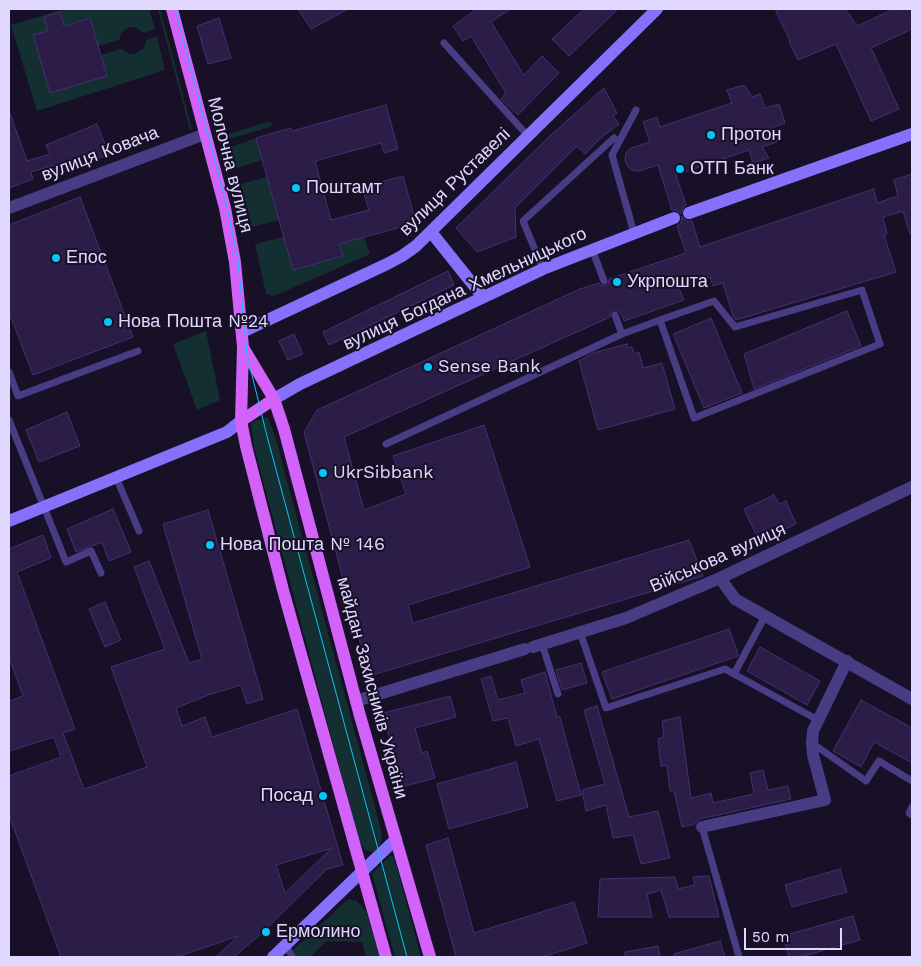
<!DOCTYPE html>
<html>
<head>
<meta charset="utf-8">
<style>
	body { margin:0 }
	#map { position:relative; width:921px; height:966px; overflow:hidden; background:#171027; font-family:"Work Sans",sans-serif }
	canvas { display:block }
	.frame { position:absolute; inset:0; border:10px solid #e0d8fe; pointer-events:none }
	.scale { position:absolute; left:744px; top:928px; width:98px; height:22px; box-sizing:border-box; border:2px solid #e0d8fe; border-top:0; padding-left:6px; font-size:15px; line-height:18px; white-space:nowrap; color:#e0d8fe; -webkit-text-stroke:4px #171027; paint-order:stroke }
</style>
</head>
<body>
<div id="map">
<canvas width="921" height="966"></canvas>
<div class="frame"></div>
<div class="scale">50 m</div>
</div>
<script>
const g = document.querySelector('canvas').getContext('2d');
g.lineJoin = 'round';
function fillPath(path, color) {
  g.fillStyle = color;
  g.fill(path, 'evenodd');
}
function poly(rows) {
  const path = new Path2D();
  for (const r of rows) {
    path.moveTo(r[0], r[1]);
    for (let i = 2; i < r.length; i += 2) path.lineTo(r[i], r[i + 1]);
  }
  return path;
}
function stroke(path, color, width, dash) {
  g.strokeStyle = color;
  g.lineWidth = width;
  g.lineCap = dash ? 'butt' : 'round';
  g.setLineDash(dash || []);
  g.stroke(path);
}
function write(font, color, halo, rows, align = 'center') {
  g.font = font + ' "Work Sans",sans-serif';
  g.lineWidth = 4;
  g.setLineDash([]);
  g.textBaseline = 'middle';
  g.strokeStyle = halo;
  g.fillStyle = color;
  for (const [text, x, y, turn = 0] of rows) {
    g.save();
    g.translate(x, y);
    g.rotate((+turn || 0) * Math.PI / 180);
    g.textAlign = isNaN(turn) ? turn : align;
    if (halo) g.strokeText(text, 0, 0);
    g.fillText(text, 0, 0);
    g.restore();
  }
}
fillPath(poly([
	[65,9,149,9,155,29,144,33,135,27,129,27,121,33,119,40,98,46,90,18,64,26,60,13,44,17,48,31,33,35,101,55,121,49,130,54,135,54,144,48,146,40,157,36,165,70,37,111,11,25],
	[158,9,160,9,192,129,190,130],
	[271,121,272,126,229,139,228,134],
	[256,138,262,160,237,168,231,147],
	[267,177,279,220,252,227,241,184],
	[284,237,293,270,342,256,339,244,364,237,370,254,274,296,266,294,255,244],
	[206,331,220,400,197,410,173,344],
	[268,417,275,436,382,833,381,846,374,852,365,850,359,841,254,447,251,422],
	[390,856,394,857,421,957,395,957,372,873],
	[350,899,357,901,366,911,380,957,366,957,362,942,327,941,310,957,286,957,346,901]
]), '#142f31');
const building = poly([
	[298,9,348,9,311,29,298,9],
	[477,9,510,9,491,22,524,75,542,56,559,73,518,115,501,99,506,93,471,36,463,41,453,26,477,9],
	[584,9,618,9,569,56,552,39,584,9],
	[775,9,845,9,857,26,894,9,912,9,912,29,871,48,899,109,871,121,836,44,798,60,789,42,790,41,775,9],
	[60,12,64,26,90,18,107,76,50,93,33,35,48,31,44,17,60,12],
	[219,18,231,58,208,64,197,26,219,18],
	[741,86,745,86,752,97,760,94,765,108,779,104,785,123,772,128,777,142,762,147,769,158,753,163,749,150,676,175,686,205,683,208,681,214,676,210,672,210,658,165,639,171,632,170,627,166,625,160,626,153,631,148,650,142,643,122,657,117,660,127,732,103,727,90,741,86],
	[604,88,617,113,613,116,619,124,598,140,598,141,585,154,577,146,515,208,516,237,477,252,456,228,552,134,604,88],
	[386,105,398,149,384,153,381,143,315,161,331,220,369,210,362,187,403,176,416,223,339,244,343,256,293,270,256,138,291,128,292,131,386,105],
	[9,113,10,113,27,161,50,154,46,145,97,124,109,154,58,175,54,165,31,172,33,179,9,188,9,113],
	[912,174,912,233,910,234,903,211,883,217,887,234,884,235,896,272,736,320,733,316,723,283,713,286,710,277,679,288,684,300,624,321,621,313,616,310,613,310,610,314,610,317,344,437,364,510,406,494,393,456,484,425,530,567,408,605,413,623,689,540,703,576,369,676,304,432,317,410,580,289,599,283,601,285,605,286,608,284,609,279,686,253,677,226,681,223,682,216,687,221,692,221,700,247,874,189,877,203,898,196,894,180,912,174],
	[80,197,133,337,33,375,9,312,9,225,80,197],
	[448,271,454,285,329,345,323,332,448,271],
	[847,311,861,346,754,389,744,354,847,311],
	[711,318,742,393,704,408,673,334,711,318],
	[294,334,303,354,288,360,279,341,294,334],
	[627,344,628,348,632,347,634,354,639,352,643,368,662,363,675,409,598,430,579,361,593,353,627,344],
	[67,412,80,446,39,462,26,430,67,412],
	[774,495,779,504,786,501,796,524,759,541,744,509,774,495],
	[113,509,131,552,109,561,102,542,76,552,67,529,113,509],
	[208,510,263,699,247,704,241,685,211,694,176,708,182,726,205,717,212,737,297,709,343,865,327,869,263,932,234,957,216,957,238,936,177,957,61,957,9,815,9,776,61,757,54,737,9,751,9,701,23,696,9,657,9,549,43,535,51,558,17,572,75,729,63,733,84,789,147,767,111,667,165,649,134,567,149,561,189,663,202,659,163,524,208,510],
	[332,848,285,893,276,865,332,848],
	[105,602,121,640,105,647,89,609,105,602],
	[729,629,738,654,738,656,612,699,602,672,729,629],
	[760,647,820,681,807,705,747,671,760,647],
	[581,663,587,683,562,690,556,670,581,663],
	[545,672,557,717,560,717,581,795,557,801,539,739,516,746,508,718,493,721,481,679,491,676,498,700,525,693,521,680,545,672],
	[450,696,456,717,415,728,422,753,427,751,435,778,402,787,383,713,450,696],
	[861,700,912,728,912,763,874,742,861,767,833,751,861,700],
	[597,706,629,817,658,811,670,858,641,864,633,835,613,838,606,805,586,811,582,790,605,784,584,710,597,706],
	[680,717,691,798,711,793,713,803,754,794,750,773,763,770,768,790,788,786,791,799,700,819,695,824,682,827,674,790,670,791,667,766,661,766,658,739,664,737,662,721,680,717],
	[516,762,528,807,449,829,437,784,516,762],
	[448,838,474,933,574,902,587,943,542,957,456,957,426,845,448,838],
	[840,869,847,892,792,907,785,885,840,869],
	[709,876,719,917,669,917,661,890,647,894,652,917,598,917,600,879,675,877,678,889,695,885,693,877,709,876],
	[853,916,860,940,800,957,789,957,783,936,853,916],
	[720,941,725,957,674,957,674,954,720,941],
	[658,946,660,957,625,957,625,952,658,946]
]);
fillPath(building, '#2b1d48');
stroke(building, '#453073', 1);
stroke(poly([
	[444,43,528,136],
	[634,233,612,155,636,110],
	[592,249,604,281],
	[543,269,523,221,614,138],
	[622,334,660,320,714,301,735,327,862,290,880,344,694,418,660,320],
	[9,372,18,396,138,351],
	[9,420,66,562,91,551,101,573],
	[386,444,622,334,615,315],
	[116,477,139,531],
	[580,632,606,708,725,669,818,720],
	[542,644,558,694],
	[734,674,765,616],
	[812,743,866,781,879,761,912,781],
	[912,807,909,813,912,815],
	[702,827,739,957],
	[286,945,292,957]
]), '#483d85', 7);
stroke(poly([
	[9,208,205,134],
	[720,578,735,599,912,699],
	[533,647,626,618,720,578,912,487],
	[356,701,525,649],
	[702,827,825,800,813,755,812,743,813,731,847,661]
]), '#483d85', 12);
stroke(poly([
	[689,213,912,134],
	[431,232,483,297],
	[242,332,387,264,402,256,416,246,657,9],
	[274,399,300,384,543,269,674,218],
	[9,521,227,432,241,421],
	[273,957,396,839]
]), '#8571fb', 12);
stroke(poly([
	[172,9,225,208,235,262,243,347,241,421,246,446,283,590,386,957],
	[244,349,274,399,284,429,360,716,430,957],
	[241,421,274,399]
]), '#d362fb', 12);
stroke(poly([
	[175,9,227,207,238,261,247,355,267,436,407,957]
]), '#09c4f8', 1);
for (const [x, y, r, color] of [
	[711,135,5,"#09c4f8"],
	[680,169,5,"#09c4f8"],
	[296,188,5,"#09c4f8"],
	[56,258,5,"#09c4f8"],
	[617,282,5,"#09c4f8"],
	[108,322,5,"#09c4f8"],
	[428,367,5,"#09c4f8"],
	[323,473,5,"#09c4f8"],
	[210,545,5,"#09c4f8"],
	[323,796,5,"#09c4f8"],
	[266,932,5,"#09c4f8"]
]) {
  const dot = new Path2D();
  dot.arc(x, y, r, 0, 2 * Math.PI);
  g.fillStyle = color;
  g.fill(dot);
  stroke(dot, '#171027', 2);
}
write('18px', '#e0d8fe', '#171027', [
	["Протон",721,135],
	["ОТП Банк",690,169],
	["Поштамт",306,188],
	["Епос",66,258],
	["Укрпошта",627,282],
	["Нова Пошта №24",118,322],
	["Sense Bank",438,367],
	["UkrSibbank",333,473],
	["Нова Пошта № 146",220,545],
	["Посад",313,796,"right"],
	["Ермолино",276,932]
], 'left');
write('18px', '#e0d8fe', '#171027', [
	["вулиця Ковача",100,154,-21],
	["Молочна вулиця",230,165,76],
	["вулиця Руставелі",455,182,-44],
	["вулиця Богдана Хмельницького",465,289,-25],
	["Військова вулиця",718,558,-24],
	["майдан Захисників України",372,688,75]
]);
</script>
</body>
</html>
